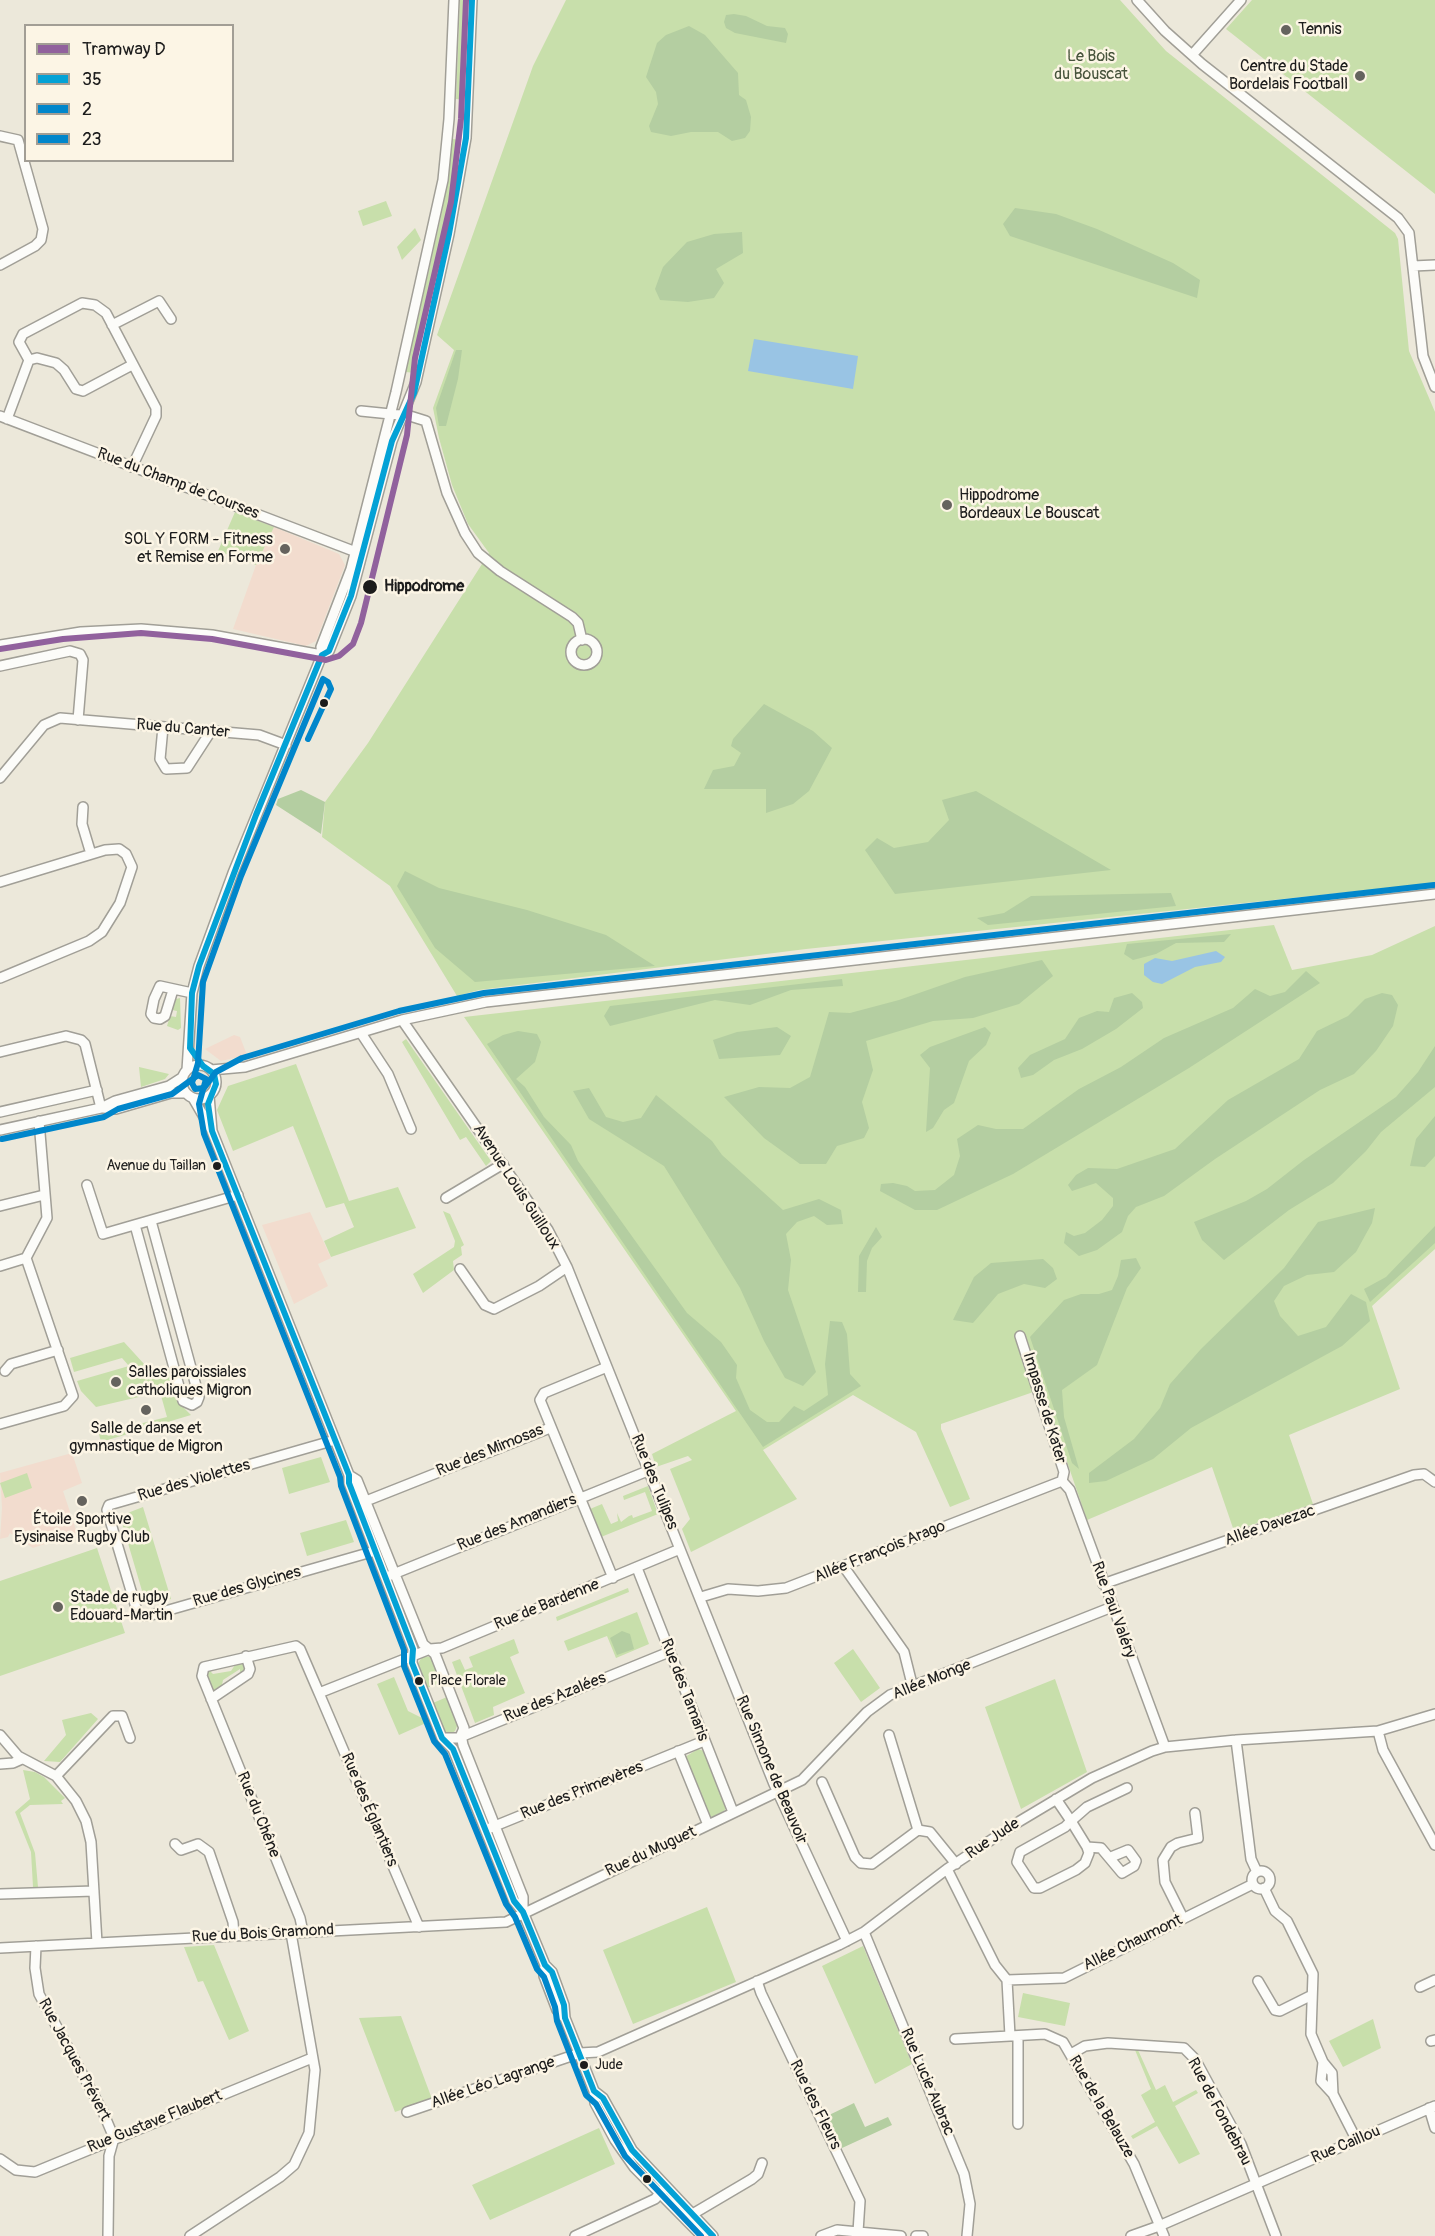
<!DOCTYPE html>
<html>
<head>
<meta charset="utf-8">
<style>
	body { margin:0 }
	#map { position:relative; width:1435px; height:2236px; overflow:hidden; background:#ece8da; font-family:Pangolin,sans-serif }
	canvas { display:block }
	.legend { position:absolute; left:24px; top:24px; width:210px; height:138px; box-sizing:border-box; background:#fcf5e5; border:2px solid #a29e95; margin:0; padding:8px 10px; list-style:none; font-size:18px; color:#1c1c1c }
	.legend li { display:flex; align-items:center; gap:12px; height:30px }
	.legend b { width:30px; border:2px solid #a29e95 }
</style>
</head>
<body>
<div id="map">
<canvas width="1435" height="2236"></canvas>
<ul class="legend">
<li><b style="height:8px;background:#91619d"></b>Tramway D</li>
<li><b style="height:8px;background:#03a2d6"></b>35</li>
<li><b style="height:8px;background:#0086cb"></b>2</li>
<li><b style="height:8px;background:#0086cb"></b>23</li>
</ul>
</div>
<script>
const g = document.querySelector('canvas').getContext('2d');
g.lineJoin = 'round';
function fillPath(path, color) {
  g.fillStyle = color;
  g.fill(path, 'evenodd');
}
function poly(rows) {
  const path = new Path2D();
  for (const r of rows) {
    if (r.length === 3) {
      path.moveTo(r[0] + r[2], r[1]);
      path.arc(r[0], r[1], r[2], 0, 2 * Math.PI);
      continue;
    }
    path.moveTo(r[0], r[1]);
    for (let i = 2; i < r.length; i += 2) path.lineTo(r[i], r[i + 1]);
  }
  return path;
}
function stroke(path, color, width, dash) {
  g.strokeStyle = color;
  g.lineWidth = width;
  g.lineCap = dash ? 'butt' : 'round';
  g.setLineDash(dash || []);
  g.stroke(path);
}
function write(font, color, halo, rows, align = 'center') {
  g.font = font + ' Pangolin,sans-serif';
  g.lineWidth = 5;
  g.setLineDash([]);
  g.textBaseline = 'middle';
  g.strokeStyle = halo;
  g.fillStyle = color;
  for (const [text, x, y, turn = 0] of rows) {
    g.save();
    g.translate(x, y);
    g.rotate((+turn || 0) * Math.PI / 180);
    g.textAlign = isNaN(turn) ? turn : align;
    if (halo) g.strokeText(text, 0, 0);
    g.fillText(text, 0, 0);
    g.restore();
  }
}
fillPath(poly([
	[274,527,339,554,345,565,316,641,306,646,233,629,256,565],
	[234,1035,240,1037,247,1055,221,1061,205,1049],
	[310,1212,331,1258,318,1264,328,1286,294,1304,262,1225],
	[72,1453,82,1483,63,1491,77,1533,33,1548,10,1533,8,1537,0,1539,2,1508,0,1473]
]), '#f2dcce');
fillPath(poly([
	[460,0,468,0,465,100,456,99],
	[566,0,1120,0,1166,51,1395,233,1398,239,1409,351,1435,412,1435,883,806,949,479,990,457,996,390,886,322,837,325,802,368,743,489,553,468,524,452,485,439,438,433,408,454,350,437,335,533,66],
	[1252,0,1435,0,1435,194,1226,29],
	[453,139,461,140,451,209,415,373,406,372,442,212],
	[386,201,392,216,363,226,358,211],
	[415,228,421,240,402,260,397,247],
	[235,512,274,527,256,565,218,551],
	[1274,925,1292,970,1372,955,1435,926,1435,1249,1372,1306,1400,1389,1289,1435,1313,1504,1234,1531,1212,1467,1087,1520,1042,1389,941,1424,941,1429,970,1499,950,1507,916,1432,853,1395,763,1450,797,1499,691,1552,682,1529,690,1519,670,1469,692,1460,688,1456,656,1467,652,1454,736,1411,464,1017],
	[180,998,181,1028,178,1030,167,1026,170,1016,176,1017,177,1011,172,1010,176,999],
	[406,1039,491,1161,486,1166,466,1137,460,1140,402,1042],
	[296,1064,349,1201,398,1187,416,1228,331,1257,324,1241,354,1227,344,1203,326,1208,293,1126,233,1151,217,1110,228,1086],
	[139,1067,169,1074,165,1079,141,1087],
	[443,1211,450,1214,464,1245,461,1247,462,1255,453,1261,454,1270,423,1293,413,1274,454,1247,455,1241],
	[124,1342,155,1376,169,1372,178,1402,191,1415,101,1442,99,1434,167,1417,160,1392,96,1407,81,1391,77,1381,129,1366,122,1358,74,1372,70,1358],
	[321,1457,330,1482,289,1494,282,1468],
	[27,1473,32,1488,5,1498,0,1483],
	[648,1486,658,1514,601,1537,590,1509,602,1504,611,1524,618,1521,617,1513,621,1522,629,1516,632,1515,633,1518,652,1511,645,1492,624,1500,623,1496],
	[143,1507,171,1599,150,1606,145,1601,120,1516],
	[346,1520,354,1542,307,1556,300,1533],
	[97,1548,125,1633,0,1676,0,1581],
	[628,1588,629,1592,557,1621,556,1617],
	[637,1612,649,1644,616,1658,607,1636,568,1651,564,1641],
	[514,1639,519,1653,510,1657,525,1693,493,1707,494,1715,475,1723,452,1662,460,1659,465,1670,473,1667,469,1657],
	[853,1649,880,1688,861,1702,834,1663],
	[423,1656,431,1657,442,1682,427,1688,418,1663],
	[237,1662,244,1662,247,1668,240,1677,240,1669,223,1680,221,1690,213,1692,209,1689,205,1670,214,1667,211,1672,213,1674,231,1671],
	[394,1677,408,1711,424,1719,426,1723,399,1735,377,1684],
	[1055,1679,1087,1772,1021,1809,985,1707],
	[447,1697,458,1724,455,1731,451,1734,444,1731,433,1703],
	[91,1713,98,1719,60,1762,44,1761,66,1735,62,1720],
	[698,1749,704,1751,726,1808,724,1811,712,1817,707,1816,685,1757],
	[23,1770,35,1772,44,1777,65,1798,61,1801,63,1804,30,1805,20,1813,35,1853,38,1887,33,1887,31,1852,15,1812,30,1799],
	[707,1907,736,1982,633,2024,603,1950],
	[214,1945,249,2031,229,2040,203,1981,198,1982,184,1947],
	[863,1946,912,2064,875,2084,822,1966],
	[1023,1993,1070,2003,1065,2026,1018,2017],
	[401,2016,432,2099,395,2112,359,2018],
	[1373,2019,1381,2048,1343,2067,1329,2041],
	[1135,2050,1138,2050,1156,2090,1165,2085,1173,2102,1196,2090,1198,2093,1175,2106,1200,2154,1179,2164,1157,2126,1133,2139,1131,2136,1155,2122,1141,2095,1151,2089],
	[599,2128,615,2164,490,2220,472,2185]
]), '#c8dfab');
fillPath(poly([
	[734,14,746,16,767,26,785,28,788,34,786,43,735,33,726,28,724,22,726,15],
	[689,26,705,35,738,73,739,95,746,100,751,117,750,131,745,138,732,141,718,132,691,132,671,136,651,132,649,126,658,104,656,92,646,77,657,43,666,35],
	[1015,208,1056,214,1097,229,1173,263,1200,280,1197,298,1010,236,1003,224],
	[742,232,743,253,716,269,724,283,714,298,688,302,660,300,655,289,663,267,687,242,714,234],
	[456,350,462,350,458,379,446,426,439,426,436,408],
	[764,704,813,731,832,748,809,791,793,804,766,813,766,789,704,789,713,770,734,766,741,753,731,746,733,739],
	[301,790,325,802,321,834,276,805,278,799],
	[976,791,1111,870,895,894,865,850,877,838,894,848,928,842,949,820,942,800],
	[405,871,439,888,527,910,606,935,655,966,475,982,435,948,397,886],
	[1171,893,1176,906,988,925,977,918,1004,913,1031,896],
	[1231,934,1224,942,1176,943,1156,954,1133,960,1124,954,1127,944],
	[1042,960,1053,976,1019,1004,973,1018,933,1021,866,1041,873,1070,862,1102,869,1128,864,1138,837,1146,826,1164,800,1164,764,1138,724,1097,759,1087,790,1088,810,1077,829,1012,850,1013,899,1000,965,977],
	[1306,971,1320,983,1189,1068,1013,1174,937,1210,915,1210,880,1191,881,1184,893,1183,907,1186,915,1191,935,1190,954,1175,960,1156,957,1139,978,1125,996,1129,1023,1129,1079,1089,1121,1067,1164,1038,1233,1008,1255,989,1270,996,1285,992],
	[842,979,843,986,791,990,750,1005,715,1000,610,1026,604,1016,610,1006],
	[1132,993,1142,1002,1143,1008,1116,1029,1082,1049,1054,1060,1033,1075,1021,1078,1018,1068,1030,1055,1065,1039,1079,1018,1097,1011,1109,1012,1114,998],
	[1382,993,1392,995,1398,1005,1393,1026,1376,1051,1354,1074,1320,1090,1215,1159,1164,1196,1136,1207,1128,1216,1122,1232,1097,1250,1079,1256,1064,1243,1066,1232,1074,1236,1085,1233,1102,1220,1113,1206,1113,1198,1096,1183,1072,1191,1068,1185,1076,1175,1088,1168,1117,1169,1175,1149,1228,1100,1299,1059,1317,1031,1348,1016,1365,999],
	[777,1027,791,1036,780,1055,719,1059,713,1040,737,1032],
	[985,1027,991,1033,986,1045,969,1061,954,1103,944,1110,933,1128,926,1132,930,1068,920,1055,930,1047],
	[518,1031,537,1034,541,1042,535,1062,516,1079,525,1087,544,1117,571,1145,578,1161,687,1313,721,1342,737,1365,736,1378,750,1410,767,1422,779,1422,794,1406,804,1411,828,1395,825,1364,830,1321,842,1322,847,1334,850,1374,861,1386,763,1447,487,1044,503,1035],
	[1435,1046,1435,1087,1381,1132,1366,1151,1333,1183,1289,1210,1224,1260,1202,1240,1194,1222,1246,1201,1267,1189,1304,1160,1396,1097,1418,1072],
	[589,1088,606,1117,623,1122,641,1118,656,1095,712,1141,722,1155,783,1210,819,1199,841,1210,843,1224,827,1225,814,1216,797,1222,786,1234,791,1260,788,1290,816,1372,803,1386,785,1378,764,1341,740,1288,664,1166,589,1119,573,1091],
	[1435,1116,1435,1156,1425,1167,1410,1166,1416,1139],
	[1375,1208,1372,1223,1356,1252,1334,1272,1307,1275,1284,1286,1274,1301,1280,1316,1298,1336,1326,1327,1351,1294,1366,1302,1370,1321,1342,1346,1191,1428,1153,1459,1106,1481,1089,1483,1089,1473,1134,1439,1160,1408,1170,1384,1201,1349,1284,1268,1318,1222],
	[1435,1226,1435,1243,1370,1302,1364,1289,1386,1277],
	[876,1227,882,1237,872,1248,867,1261,866,1292,858,1292,859,1256],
	[1136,1258,1141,1268,1127,1288,1097,1365,1062,1390,1064,1417,1079,1469,1072,1463,1030,1337,1064,1300,1081,1294,1099,1294,1112,1290,1118,1276,1121,1260],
	[1043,1259,1053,1268,1057,1279,1045,1288,1024,1284,998,1294,973,1323,953,1320,974,1277,991,1263],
	[622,1631,630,1634,634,1649,617,1655,610,1638],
	[854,2103,865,2127,888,2117,892,2125,842,2148,827,2116]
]), '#b4cea1');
fillPath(poly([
	[754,339,858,356,853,389,748,371],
	[1216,951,1225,957,1221,962,1195,967,1162,984,1153,982,1144,975,1144,964,1155,958,1172,961]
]), '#99c4e4');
const minor = poly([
	[1137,0,1165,31,1202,64,1398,218,1409,233,1423,356,1435,387],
	[1192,55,1241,0],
	[0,136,18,140,43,229,41,240,35,246,0,265],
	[1413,266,1435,265],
	[112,325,159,301,171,319],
	[29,360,37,358,56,363,64,370,76,389,83,391,132,365],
	[361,411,410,416,426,421,447,493,465,533,478,553,500,571,572,617,578,623,582,640],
	[0,416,356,552],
	[7,419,29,360,19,342,23,334,82,303,95,305,106,313,156,408,156,416,132,467],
	[584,652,13],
	[0,645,81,632,141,629,212,635,322,655],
	[322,655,329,651,351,596,392,441,416,382,449,234,466,138,472,0],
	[0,666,70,651,80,654,83,660,78,720],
	[163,727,160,759,166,769,187,768,211,731],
	[0,778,44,725,60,718,259,735,286,745],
	[83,807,82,824,91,854],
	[0,882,105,850,119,849,126,854,132,867,120,903,102,932,89,941,0,978],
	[173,990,165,1016,160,1019,154,1018,151,1014,154,999,160,986,192,993],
	[402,1020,548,1230,567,1267,774,1784,847,1941],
	[361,1033,388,1074,411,1129],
	[0,1052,66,1036,81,1040,85,1044,101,1108],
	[199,1082,17],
	[187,1070,192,993,199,966,233,873,322,655,321,647,351,569,396,392,443,180,449,119,454,0],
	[211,1070,245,1067,402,1020,486,1002,1435,894],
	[209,1096,212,1131,349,1475,349,1483,413,1649,412,1663,442,1738,453,1749,514,1901,523,1912,545,1965,552,1972,564,2005,565,2018,594,2091,603,2098,632,2150,713,2236],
	[193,1098,211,1129],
	[103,1108,116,1109,171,1093,186,1093],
	[0,1112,97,1090],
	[0,1130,101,1108,115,1101,169,1086,183,1077],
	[87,1185,103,1234,238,1195],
	[446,1198,503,1164],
	[0,1206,44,1195],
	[135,1225,183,1401,192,1405,197,1402,199,1397,151,1221],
	[0,1266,26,1258],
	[460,1269,485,1305,494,1309,539,1286,567,1267],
	[1020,1336,1064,1472,1062,1481],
	[607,1367,544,1393,540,1400,613,1578],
	[5,1371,11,1364,58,1350],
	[0,1424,64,1406,73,1396,26,1258,47,1218,39,1121],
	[335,1440,109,1505,107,1510,137,1611,139,1615,148,1616,375,1551],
	[349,1475,357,1480,423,1644,435,1654,464,1728,461,1735,463,1745,523,1897,523,1912],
	[366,1501,550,1428],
	[844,1567,904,1652,913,1688],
	[637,1568,733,1812],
	[391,1575,650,1470],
	[1103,1584,1414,1475,1424,1474,1435,1482],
	[701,1597,728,1589,758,1591,786,1588,1062,1481,1070,1490,1165,1747],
	[319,1693,419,1927],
	[211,1699,248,1674,250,1669,246,1656],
	[1378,1731,1383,1750,1435,1845],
	[0,1735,18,1756,56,1776,76,1801,86,1821,91,1842,97,1943],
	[889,1735,918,1830],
	[442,1738,458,1738,669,1652],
	[1236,1740,1251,1859,1257,1872],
	[678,1751,708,1825],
	[0,1764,13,1763,22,1759],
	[56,1776,113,1716,122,1716,130,1738],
	[822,1782,855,1857,861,1863,872,1864,918,1830,930,1832,956,1864],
	[1056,1799,1071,1821,1087,1847,1089,1853,1085,1863,1076,1870,1040,1888,1034,1888,1017,1862,1020,1852,1065,1827,1071,1821,1087,1807,1127,1788],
	[490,1828,704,1741],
	[175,1844,181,1850,198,1844,209,1852,233,1922,234,1935],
	[1087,1847,1101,1848,1122,1873,1134,1866,1136,1861,1128,1850,1111,1857],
	[947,1869,995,1965,1007,1980,1010,2036,1045,2034,1063,2042,1134,2164,1164,2236],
	[1261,1880,9],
	[1264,1888,1275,1911,1287,1921,1313,1974,1311,2034,1323,2062,1332,2073,1333,2094],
	[0,1894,94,1891],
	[1183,1918,1165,1882,1163,1860,1171,1847,1178,1843,1198,1838,1195,1813],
	[303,1932,300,1918,202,1676,204,1667,296,1646,300,1649,319,1693,430,1649,442,1648,680,1549],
	[864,1932,964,2174,970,2204,967,2236],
	[36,1946,35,1968,39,1994,103,2112,114,2138,109,2156,108,2236],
	[0,1948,506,1922,802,1780,867,1712,890,1695,1112,1607],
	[545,1965,544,1976,557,2010,565,2018],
	[1007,1980,1064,1978,1253,1884],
	[757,1981,761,1993,860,2201,858,2232],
	[1258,1981,1275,2010,1280,2011,1312,1995],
	[1420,1987,1435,1980],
	[1018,2036,1018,2124],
	[955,2039,1010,2036],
	[1431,2041,1435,2040],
	[1071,2054,1085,2046,1108,2043,1184,2048,1195,2059,1241,2144,1276,2236],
	[1323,2062,1321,2081,1333,2094,1357,2141],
	[594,2091,595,2103,615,2140,634,2167,702,2236],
	[1429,2108,1435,2128],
	[407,2112,580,2053,598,2052,839,1945,864,1932,947,1869,1020,1821,1092,1778,1152,1751,1165,1747,1236,1740,1378,1731,1435,1714],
	[0,2159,16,2170,35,2172,312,2058],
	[691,2215,752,2179,758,2174,762,2163],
	[190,2236,280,2177,294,2165,309,2133,315,2070,291,1933],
	[575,2236,655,2199,663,2190],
	[821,2236,837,2230,901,2236],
	[916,2236,923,2236],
	[1131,2236,1159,2226,1435,2106]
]);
stroke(minor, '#a19f97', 12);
stroke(minor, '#fcfcf9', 9);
stroke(poly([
	[472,0,466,138,449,234,414,393,392,441,351,596,329,651,322,655,256,815,199,966,192,993,190,1048,203,1066,214,1074,216,1084,208,1104,212,1131,349,1475,349,1483,413,1649,412,1663,442,1738,453,1749,514,1901,523,1912,545,1965,552,1972,564,2005,565,2018,594,2091,603,2098,632,2150,713,2236]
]), '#03a2d6', 6);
stroke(poly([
	[2,1139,104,1117,118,1109,172,1094,198,1075,206,1079,199,1104,204,1134,340,1477,341,1486,404,1650,404,1666,434,1741,445,1754,506,1904,515,1917,537,1969,544,1977,555,2007,557,2021,586,2095,596,2104,625,2156,701,2236]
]), '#0086cb', 6);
stroke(poly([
	[308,739,331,689,328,682,323,679,241,876,203,982,198,1063,192,1083,195,1089,204,1088,216,1072,242,1058,399,1011,484,993,1434,885]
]), '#0086cb', 6);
stroke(poly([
	[0,649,63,639,141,633,212,639,326,660,339,656,353,644,361,623,407,435,415,358,451,202,461,119,466,0]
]), '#91619d', 6);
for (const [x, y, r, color] of [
	[1286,30,6,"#65635e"],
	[1360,76,6,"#65635e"],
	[947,505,6,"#65635e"],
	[285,549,6,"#65635e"],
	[370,587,8,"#1c1c1c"],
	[324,703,5,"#1c1c1c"],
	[217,1166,5,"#1c1c1c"],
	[116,1382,6,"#65635e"],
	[146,1410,6,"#65635e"],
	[82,1501,6,"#65635e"],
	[58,1607,6,"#65635e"],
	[419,1681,5,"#1c1c1c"],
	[584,2065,5,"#1c1c1c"],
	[647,2179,5,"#1c1c1c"]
]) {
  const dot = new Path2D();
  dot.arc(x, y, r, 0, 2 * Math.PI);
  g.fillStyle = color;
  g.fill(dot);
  stroke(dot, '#fcf5e5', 2);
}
write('14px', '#1c1c1c', '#fcf5e5', [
	["Avenue du Taillan",206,1166,"right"],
	["Place Florale",430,1681],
	["Jude",595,2065]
], 'left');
write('16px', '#1c1c1c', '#fcf5e5', [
	["Tennis",1298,30],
	["Centre du Stade",1348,67,"right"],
	["Bordelais Football",1348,85,"right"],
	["Hippodrome",959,496],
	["Bordeaux Le Bouscat",959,514],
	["SOL Y FORM - Fitness",273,540,"right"],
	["et Remise en Forme",273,558,"right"],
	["Salles paroissiales",128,1373],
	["catholiques Migron",128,1391],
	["Salle de danse et",146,1429,"center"],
	["gymnastique de Migron",146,1447,"center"],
	["Étoile Sportive",82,1520,"center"],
	["Eysinaise Rugby Club",82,1538,"center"],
	["Stade de rugby",70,1598],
	["Edouard-Martin",70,1616]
], 'left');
write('16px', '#47543c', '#fcf5e5', [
	["Le Bois",1091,57],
	["du Bouscat",1091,75]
]);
write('16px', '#1c1c1c', '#fcf5e5', [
	["Rue du Champ de Courses",178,484,21],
	["Rue du Canter",183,729,5],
	["Avenue Louis Guilloux",516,1187,57],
	["Impasse de Kater",1044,1408,73],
	["Rue des Mimosas",490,1451,-22],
	["Rue des Violettes",194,1481,-16],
	["Rue des Tulipes",654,1482,68],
	["Rue des Amandiers",517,1523,-22],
	["Allée Davezac",1270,1526,-19],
	["Allée François Arago",880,1552,-22],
	["Rue des Glycines",247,1587,-16],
	["Rue de Bardenne",547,1605,-22],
	["Rue Paul Valéry",1113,1610,70],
	["Allée Monge",932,1680,-22],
	["Rue des Tamaris",684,1690,69],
	["Rue des Azalées",555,1698,-22],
	["Rue Simone de Beauvoir",771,1770,67],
	["Rue des Primevères",582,1791,-22],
	["Rue des Églantiers",369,1810,67],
	["Rue du Chêne",258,1815,68],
	["Rue Jude",993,1839,-34],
	["Rue du Muguet",651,1852,-25],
	["Rue du Bois Gramond",263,1934,-3],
	["Allée Chaumont",1133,1943,-26],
	["Rue Jacques Prévert",74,2060,62],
	["Rue Lucie Aubrac",927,2082,67],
	["Allée Léo Lagrange",493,2083,-19],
	["Rue des Fleurs",815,2105,64],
	["Rue de la Belauze",1101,2107,60],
	["Rue de Fondebrau",1219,2112,62],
	["Rue Gustave Flaubert",155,2122,-22],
	["Rue Caillou",1346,2145,-23]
]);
write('bold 16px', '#1c1c1c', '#fcf5e5', [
	["Hippodrome",384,587]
], 'left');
</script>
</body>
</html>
